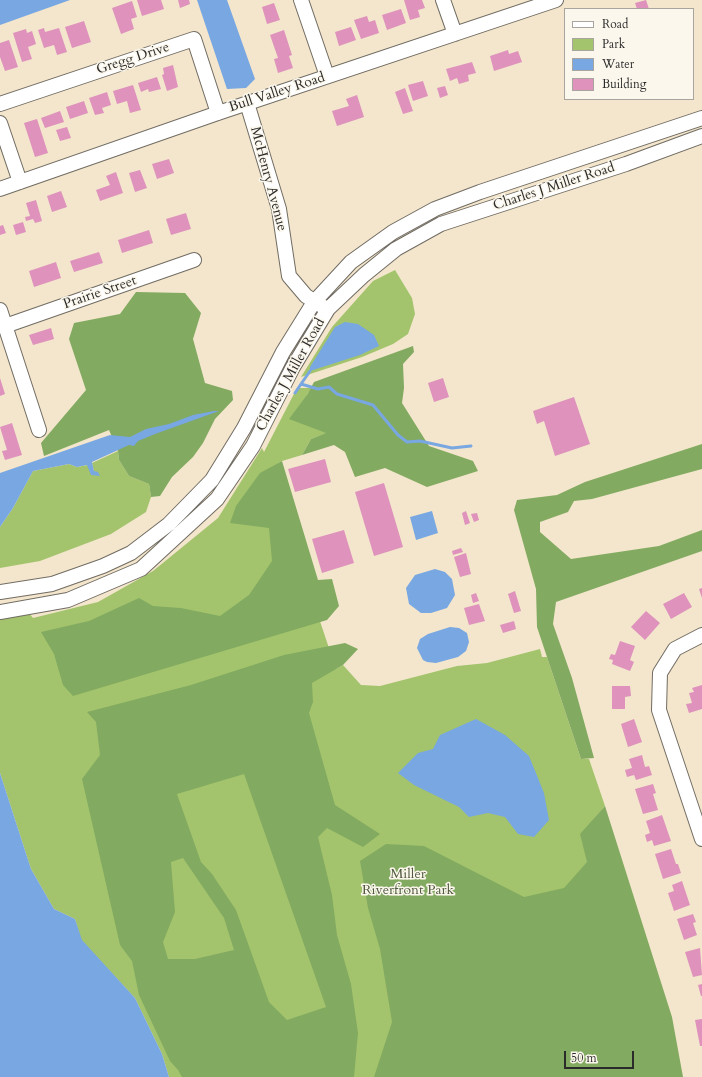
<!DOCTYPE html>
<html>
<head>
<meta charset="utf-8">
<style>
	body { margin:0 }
	#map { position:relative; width:702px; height:1077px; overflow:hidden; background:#f3e6cc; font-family:Cardo,serif }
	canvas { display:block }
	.legend { position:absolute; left:564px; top:8px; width:130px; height:92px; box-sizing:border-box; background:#fbf7ec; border:1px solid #a8a59f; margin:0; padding:5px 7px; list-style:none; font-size:12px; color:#2b2b2b }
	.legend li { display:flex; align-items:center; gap:8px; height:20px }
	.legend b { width:20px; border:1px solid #a8a59f }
	.scale { position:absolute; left:564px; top:1051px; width:70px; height:18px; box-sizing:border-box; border:2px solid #2b2b2b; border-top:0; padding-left:5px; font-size:12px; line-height:14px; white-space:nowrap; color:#2b2b2b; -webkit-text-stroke:3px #fbf7ec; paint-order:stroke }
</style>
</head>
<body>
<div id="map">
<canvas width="702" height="1077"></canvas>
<ul class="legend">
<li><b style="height:5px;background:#fff"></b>Road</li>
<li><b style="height:11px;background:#a3c46d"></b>Park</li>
<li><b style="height:11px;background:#78a7e2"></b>Water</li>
<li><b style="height:11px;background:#de92bc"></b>Building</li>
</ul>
<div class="scale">50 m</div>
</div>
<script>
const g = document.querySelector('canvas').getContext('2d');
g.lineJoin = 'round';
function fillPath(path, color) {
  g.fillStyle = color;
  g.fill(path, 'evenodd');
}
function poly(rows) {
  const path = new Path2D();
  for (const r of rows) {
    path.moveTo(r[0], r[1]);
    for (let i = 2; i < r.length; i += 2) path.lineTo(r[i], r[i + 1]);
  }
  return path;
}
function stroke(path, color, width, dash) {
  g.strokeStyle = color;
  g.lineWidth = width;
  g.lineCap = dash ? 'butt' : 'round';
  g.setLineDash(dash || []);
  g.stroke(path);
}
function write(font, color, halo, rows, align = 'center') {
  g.font = font + ' Cardo,serif';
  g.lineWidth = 3;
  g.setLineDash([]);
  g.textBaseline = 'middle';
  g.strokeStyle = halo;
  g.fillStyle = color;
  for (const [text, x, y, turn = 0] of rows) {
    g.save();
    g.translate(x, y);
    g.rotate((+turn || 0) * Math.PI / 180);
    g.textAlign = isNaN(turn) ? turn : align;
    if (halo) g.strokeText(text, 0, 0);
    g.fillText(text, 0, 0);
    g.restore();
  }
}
fillPath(poly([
	[395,270,412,298,415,314,408,334,393,344,362,357,301,377,332,327,373,281],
	[297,388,311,388,307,395,327,433,311,439,302,455,282,461,269,469,336,669,343,665,361,685,380,686,457,666,487,663,540,649,542,657,547,657,581,759,589,759,605,806,593,820,665,1077,169,1077,162,1054,135,998,81,940,75,919,54,909,31,869,0,773,0,617,29,613,33,618,98,602,153,571,218,518,262,448,264,452],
	[118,451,119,460,129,476,149,484,151,497,146,512,111,534,40,561,0,568,0,527,13,508,33,471,69,464,77,467,88,465,94,471,92,463]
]), '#a3c46d');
fillPath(poly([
	[136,292,185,293,201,313,193,339,205,383,232,391,233,400,215,419,203,443,193,457,172,477,160,496,151,497,149,484,129,476,119,460,118,451,109,430,44,456,41,443,86,390,69,339,74,323,120,314],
	[413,346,414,352,403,364,404,388,402,403,429,446,473,461,478,471,427,487,385,468,355,477,345,452,334,445,302,455,311,439,326,433,289,419,307,395,314,382],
	[702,444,702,469,592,499,574,501,568,512,540,522,540,532,571,559,659,546,702,530,702,551,556,602,553,624,572,678,594,758,581,759,537,627,536,589,514,510,517,500,557,495,585,482],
	[282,461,318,580,332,579,339,606,327,620,73,696,63,685,54,654,41,632,89,621,139,598,153,606,181,608,220,616,249,595,272,561,269,528,230,523,236,506,260,473],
	[345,643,358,649,343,665,312,683,313,702,309,713,335,805,380,834,363,847,327,828,318,837,332,895,337,935,351,984,358,1033,354,1077,182,1077,178,1070,170,1061,139,995,132,961,120,945,82,779,100,755,96,722,87,712,191,685,284,655],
	[244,774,326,1007,287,1020,269,1002,236,910,212,874,201,862,177,794],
	[183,858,224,918,234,950,195,959,168,959,163,942,175,912,171,862],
	[605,806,672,1017,683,1077,374,1077,392,1022,380,949,368,908,360,861,386,844,424,846,524,897,564,888,587,862,580,834]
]), '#82aa60');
fillPath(poly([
	[0,0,70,0,0,25],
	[197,0,227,0,255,79,246,88,227,89],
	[345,322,358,324,374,335,379,346,360,355,310,371,310,367,335,327],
	[214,411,219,411,155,434,138,441,134,446,129,445,92,462,94,471,98,472,100,476,91,475,87,465,77,467,69,464,33,471,13,508,0,527,0,473,110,435,130,437,146,429,169,424,193,415],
	[432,511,438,533,416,540,410,517],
	[435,569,445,572,452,579,455,595,447,608,431,613,421,613,409,604,406,588,415,575],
	[450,627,459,628,467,633,469,642,466,651,458,657,436,663,427,662,423,660,417,648,420,639,428,634],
	[476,719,505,735,529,756,544,793,549,820,534,837,518,834,505,817,488,813,469,817,459,807,414,785,398,773,418,753,433,749,440,735],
	[0,773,31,869,54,909,75,919,82,940,135,998,162,1054,169,1077,0,1077]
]), '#78a7e2');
stroke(poly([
	[301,384,310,371],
	[295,393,301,384,318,389,329,387,337,394,373,405,398,435,407,442,420,441,452,448,471,446]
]), '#78a7e2', 3);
fillPath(poly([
	[137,0,161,0,164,9,142,16],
	[178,0,189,0,190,4,180,8],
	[404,0,422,0,425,8,418,10,420,17,410,20],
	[646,0,649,9,637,9,635,3],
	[132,1,137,17,131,19,134,29,121,34,112,8],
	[274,3,280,20,267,24,262,7],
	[401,9,406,23,387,30,382,15],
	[367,16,369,22,375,20,379,33,361,39,354,20],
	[84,21,91,42,72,48,65,27],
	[351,27,356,40,339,46,335,32],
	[44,28,45,32,59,28,67,52,57,55,54,45,44,48,38,30],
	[26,29,27,33,32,31,36,44,28,47,32,59,22,62,13,33],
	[284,30,292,55,289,56,293,68,278,73,274,59,278,58,270,35],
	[9,40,18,67,5,71,0,57,0,43],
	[508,50,509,54,518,51,522,62,494,71,490,56],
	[472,62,476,73,468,75,469,81,459,84,457,78,450,81,446,69],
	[173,65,178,87,167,91,162,75,164,74,163,68],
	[157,77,161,89,149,92,148,89,141,92,138,83],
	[423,81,428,96,413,101,408,85],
	[133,85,141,110,130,113,127,101,117,104,113,91],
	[445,86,448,95,440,98,437,88],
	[405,88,413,111,403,114,395,92],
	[107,92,111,105,102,108,104,113,95,115,89,98],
	[357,95,364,117,337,126,332,111,349,106,346,99],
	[84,101,88,113,70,119,66,107],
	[60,111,64,122,45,128,41,118],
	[37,119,48,153,35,157,24,123],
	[67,127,71,138,60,141,56,130],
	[169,159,174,173,157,179,152,164],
	[140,170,147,188,135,192,129,173],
	[116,172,123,193,100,201,96,190,110,185,106,176],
	[61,191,67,207,52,212,47,196],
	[36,200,42,221,35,223,33,219,26,221,25,217,30,216,26,203],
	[186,213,191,229,171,235,166,219],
	[23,222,26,232,16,235,13,225],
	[3,225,6,233,0,235,0,226],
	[149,230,153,243,122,253,118,240],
	[99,252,103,263,74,272,70,261],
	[56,262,61,278,34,287,29,271],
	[51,328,54,339,33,345,29,335],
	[0,378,5,394,0,396],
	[443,378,449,397,434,402,428,383],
	[574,397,590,444,555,456,544,421,537,424,533,411],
	[12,423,22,455,5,460,2,451,7,450,0,427],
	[325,459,331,482,295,492,288,469],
	[384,483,403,547,374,556,355,492],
	[466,511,470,523,465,525,462,513],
	[477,513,479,520,474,522,471,514],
	[344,530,354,563,322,573,312,539],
	[461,548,463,552,453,555,452,551],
	[466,553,471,574,460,577,454,557],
	[702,588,702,598,699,589],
	[515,591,521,611,514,613,508,594],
	[476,593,479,601,473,603,471,595],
	[684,593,692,607,671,619,663,604],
	[479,604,485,621,469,625,464,608],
	[646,611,660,623,645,640,631,627],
	[514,621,516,629,503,633,500,625],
	[620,641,635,646,630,660,634,662,630,671,612,664,613,660,609,659,611,654,615,655],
	[702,685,702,709,689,713,686,704,692,703,689,693,694,692,692,688],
	[612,686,630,686,631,696,625,697,625,709,612,709],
	[634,719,642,742,628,747,621,724],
	[642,755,645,767,649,766,652,775,636,780,634,775,627,777,625,770,632,768,629,759],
	[653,784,656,793,653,794,658,810,643,814,635,789],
	[662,815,671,841,654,846,652,840,647,842,645,835,650,833,646,821],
	[671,849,676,864,678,864,681,873,663,879,655,854],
	[682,881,690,905,674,911,668,893,674,891,672,885],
	[693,914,696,922,693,923,697,935,684,940,677,919],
	[700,948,702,975,693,977,685,952],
	[702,984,702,996,701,996,698,985],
	[702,1019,702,1046,700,1046,695,1020]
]), '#de92bc');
const minor = poly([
	[301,0,327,76],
	[443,0,455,34],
	[247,103,279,209,289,276,306,296,322,306],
	[0,104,194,39,218,113],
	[0,123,20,182],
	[0,189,218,113,556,0],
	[0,310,39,430],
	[5,326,194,260],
	[0,592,52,584,103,566,131,553,169,524,212,480,244,428,283,352,314,302,351,262,393,232,435,209,480,192,702,118],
	[0,612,68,600,141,569,217,499,253,446,293,367,328,309,364,275,396,249,441,224,626,164,702,136],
	[702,635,675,649,660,673,659,710,702,839]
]);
stroke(minor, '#716c63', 16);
stroke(minor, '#fff', 14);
write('14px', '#2b2b2b', '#fbf7ec', [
	["Gregg Drive",133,59,-18],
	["Bull Valley Road",277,93,-18],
	["McHenry Avenue",268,179,75],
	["Charles J Miller Road",554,187,-18],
	["Prairie Street",100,293,-19],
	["Charles J Miller Road",291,375,-61]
]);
write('14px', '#4f593f', '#fbf7ec', [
	["Miller",408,875],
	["Riverfront Park",408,891]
]);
</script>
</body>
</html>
